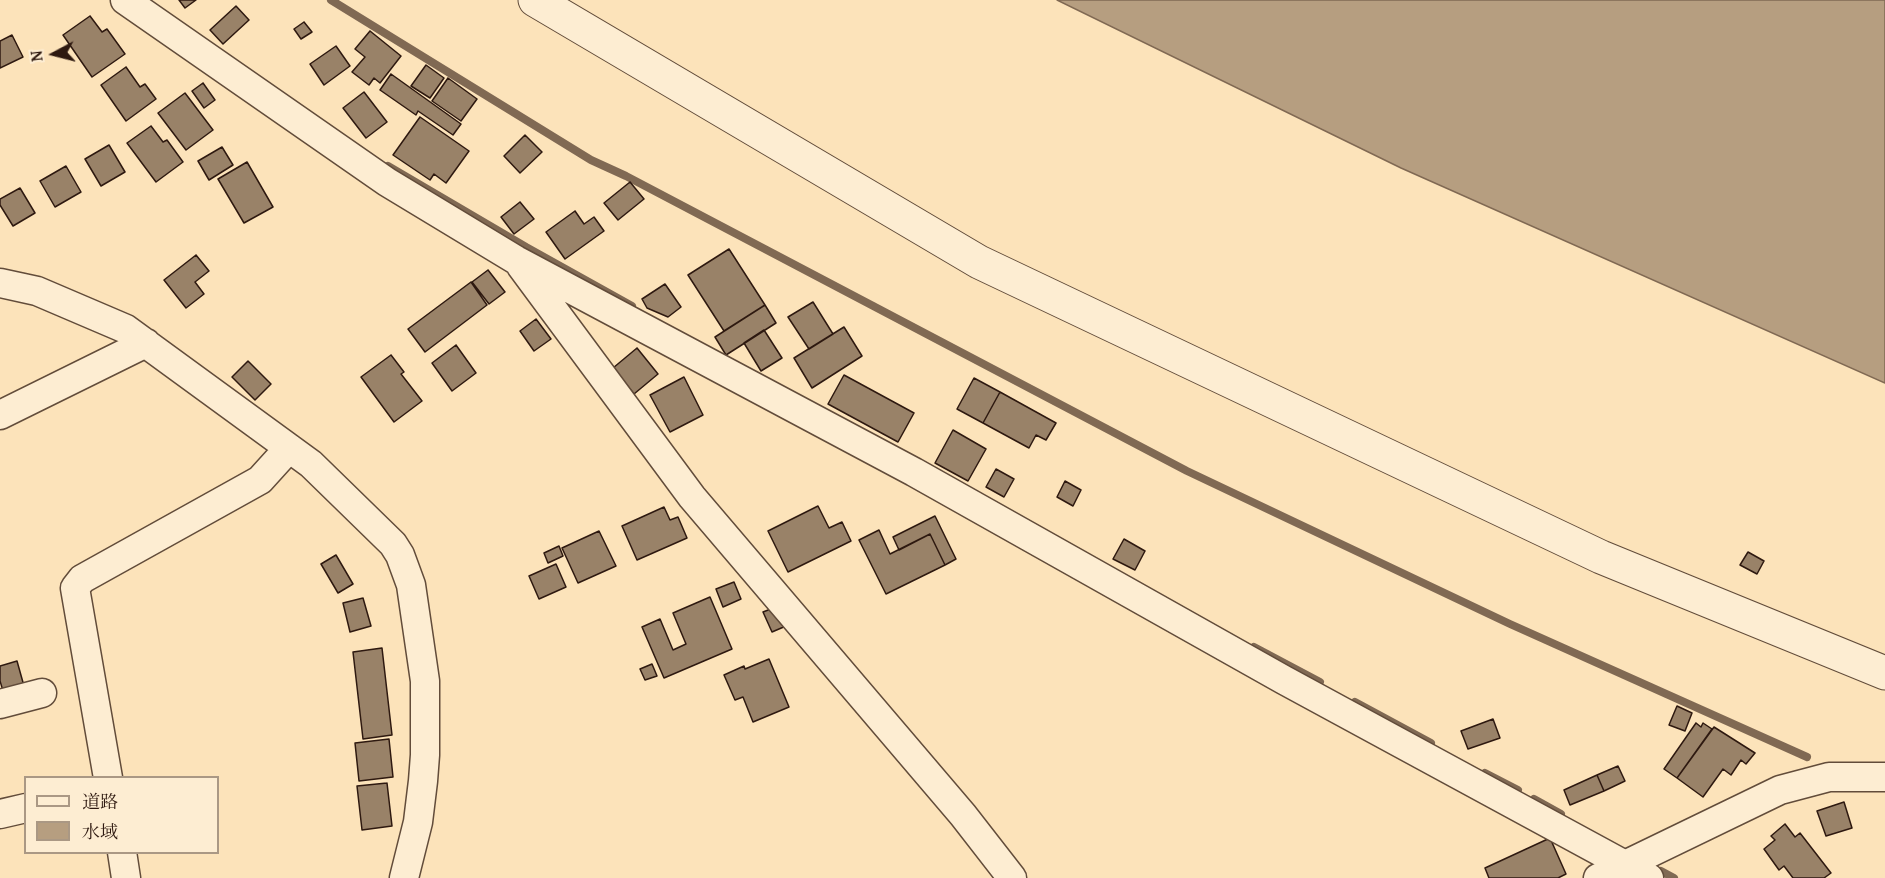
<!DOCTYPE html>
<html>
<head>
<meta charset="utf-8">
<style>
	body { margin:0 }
	#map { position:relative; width:1885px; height:878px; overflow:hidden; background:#fce3ba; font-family:"Gentium Book Plus","Noto Serif JP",serif }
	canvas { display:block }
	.legend { position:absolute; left:24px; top:776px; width:195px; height:78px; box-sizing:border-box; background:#fdedd2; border:2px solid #aa9884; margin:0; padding:8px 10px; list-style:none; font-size:18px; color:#2e1910 }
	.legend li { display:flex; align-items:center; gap:12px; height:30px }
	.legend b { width:30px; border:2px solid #aa9884 }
	.north { position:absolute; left:24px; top:24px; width:60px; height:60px; -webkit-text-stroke:4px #fdedd2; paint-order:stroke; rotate:263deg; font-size:16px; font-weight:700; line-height:24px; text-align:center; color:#2e1910 }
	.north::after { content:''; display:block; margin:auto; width:21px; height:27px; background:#2e1910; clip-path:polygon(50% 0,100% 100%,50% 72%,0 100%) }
</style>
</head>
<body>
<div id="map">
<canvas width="1885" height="878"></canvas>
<ul class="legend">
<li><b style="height:8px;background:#fdedd2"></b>道路</li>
<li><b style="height:16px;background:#b69e80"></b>水域</li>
</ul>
<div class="north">N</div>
</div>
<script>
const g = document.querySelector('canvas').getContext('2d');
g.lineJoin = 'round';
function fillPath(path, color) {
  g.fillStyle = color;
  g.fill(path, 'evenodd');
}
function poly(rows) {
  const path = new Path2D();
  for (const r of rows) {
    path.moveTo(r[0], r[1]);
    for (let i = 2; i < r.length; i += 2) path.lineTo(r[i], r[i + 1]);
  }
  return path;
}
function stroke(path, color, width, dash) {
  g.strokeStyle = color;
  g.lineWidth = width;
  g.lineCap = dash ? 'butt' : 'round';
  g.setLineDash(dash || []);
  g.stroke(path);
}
const water = poly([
	[1057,0,1885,0,1885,383,1401,168,1057,0]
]);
fillPath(water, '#b69e80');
stroke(water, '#806953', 1.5);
stroke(poly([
	[331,0,591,160,626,176,1187,471,1510,624,1807,757],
	[388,166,526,247,632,306],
	[1254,647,1320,682],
	[1355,702,1431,743],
	[1485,773,1518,790],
	[1534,799,1561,814],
	[1661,871,1674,878]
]), '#806953', 8);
const building = poly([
	[179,0,196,0,185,8,179,0],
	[236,6,249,20,223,44,210,30,236,6],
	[90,16,102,32,107,29,125,54,92,77,63,35,90,16],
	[304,22,312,32,301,39,294,29,304,22],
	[370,31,401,56,380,83,374,78,369,85,352,72,365,57,355,49,370,31],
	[12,35,23,57,0,68,0,41,12,35],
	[336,46,350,66,324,85,310,64,336,46],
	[426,65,444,78,430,98,411,86,426,65],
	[126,67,140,87,145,84,156,99,126,121,101,85,126,67],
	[391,74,461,124,453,135,418,111,416,115,380,90,391,74],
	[448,78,477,99,461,121,432,101,448,78],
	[203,83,215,100,204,108,192,91,203,83],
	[364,92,387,122,366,138,343,108,364,92],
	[185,93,213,130,186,150,158,113,185,93],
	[420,117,469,151,446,183,434,174,430,180,393,155,420,117],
	[151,126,163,142,167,140,183,162,156,182,127,143,151,126],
	[525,135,542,152,520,173,504,156,525,135],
	[109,145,125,172,101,186,85,159,109,145],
	[222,147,233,165,209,180,198,161,222,147],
	[247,162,273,207,244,223,218,179,247,162],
	[66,166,81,192,55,207,40,181,66,166],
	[630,182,644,199,618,220,604,203,630,182],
	[20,188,35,213,13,226,0,205,0,199,20,188],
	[520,202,534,219,514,234,501,217,520,202],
	[575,211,584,224,594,217,604,231,565,259,546,232,575,211],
	[729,249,765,305,724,331,688,275,729,249],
	[196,255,209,271,195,282,204,294,186,308,164,280,196,255],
	[488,270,505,292,489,304,472,282,488,270],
	[471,282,487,305,425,352,408,329,471,282],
	[665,284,681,307,668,317,647,308,642,299,665,284],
	[813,302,833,334,809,349,788,317,813,302],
	[765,305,776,323,726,355,715,337,765,305],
	[536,319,551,339,534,351,520,331,536,319],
	[844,327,862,356,812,388,794,358,844,327],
	[764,330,782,358,761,371,744,343,764,330],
	[456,345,476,373,452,391,432,363,456,345],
	[637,348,658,374,634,394,613,368,637,348],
	[391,355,404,372,401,374,422,401,394,422,361,377,391,355],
	[248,361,271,384,255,400,232,377,248,361],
	[844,375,914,413,898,442,828,404,844,375],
	[684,377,703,415,670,432,650,395,684,377],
	[974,378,1000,392,983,423,957,409,974,378],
	[1000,392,1056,423,1046,440,1036,435,1029,448,983,423,1000,392],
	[953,430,986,449,968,481,935,463,953,430],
	[996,469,1014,479,1004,497,986,487,996,469],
	[1065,481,1081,490,1073,506,1057,497,1065,481],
	[818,506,829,528,842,522,851,541,788,572,768,531,818,506],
	[664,507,670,520,678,517,687,538,637,560,622,526,664,507],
	[935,516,956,559,945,565,930,534,899,550,893,537,935,516],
	[879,530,890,554,930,534,945,565,886,594,859,540,879,530],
	[599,531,616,566,578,583,562,548,599,531],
	[1124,539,1145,551,1135,570,1113,559,1124,539],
	[559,546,563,556,548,563,544,553,559,546],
	[1748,552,1764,561,1757,574,1740,565,1748,552],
	[336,555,353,584,338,593,321,564,336,555],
	[556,564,566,587,539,599,529,576,556,564],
	[734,582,741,599,723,607,716,589,734,582],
	[710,597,732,649,664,678,642,627,660,619,673,650,686,644,673,613,710,597],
	[363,598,371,626,350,632,343,603,363,598],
	[776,607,793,623,772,632,763,612,776,607],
	[382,648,392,735,363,739,353,652,382,648],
	[769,659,789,707,753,722,743,697,735,700,724,675,744,666,745,669,769,659],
	[17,661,24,686,3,691,0,681,0,666,17,661],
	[652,664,657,676,645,680,640,669,652,664],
	[1677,706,1692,713,1685,731,1669,725,1677,706],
	[1493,719,1500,738,1468,749,1461,731,1493,719],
	[1696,723,1701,727,1703,723,1712,729,1677,778,1664,769,1696,723],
	[1714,727,1755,753,1746,764,1741,760,1731,775,1723,769,1703,797,1677,778,1714,727],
	[389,739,393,777,359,781,355,743,389,739],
	[1618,766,1625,781,1604,791,1597,775,1618,766],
	[1597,775,1604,791,1570,805,1564,790,1597,775],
	[387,783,392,826,362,830,357,786,387,783],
	[1844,802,1852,828,1826,836,1817,811,1844,802],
	[1785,824,1795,837,1800,833,1831,873,1824,878,1793,878,1784,866,1779,870,1764,849,1775,840,1771,836,1785,824],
	[1550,838,1566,874,1558,878,1489,878,1485,868,1550,838]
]);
fillPath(building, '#998268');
stroke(building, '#2e1910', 1.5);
const minor = poly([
	[125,0,387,182,516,260,914,472,1284,680,1649,878],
	[521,266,692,497,963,815,1012,878],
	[0,283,37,291,126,329,311,464,393,544,400,555,411,585,425,681,425,755,423,781,418,822,404,878],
	[0,415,146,343],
	[0,704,42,693],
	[108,778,75,588,82,579,260,480,289,448],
	[0,814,26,808],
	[122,852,126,878],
	[1598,878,1780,790,1829,777,1885,777]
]);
const tertiary = poly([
	[535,0,979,262,1601,557,1885,673]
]);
stroke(minor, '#624c3a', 31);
stroke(tertiary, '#624c3a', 35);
stroke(minor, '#fdedd2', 28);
stroke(tertiary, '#fdedd2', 33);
</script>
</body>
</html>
